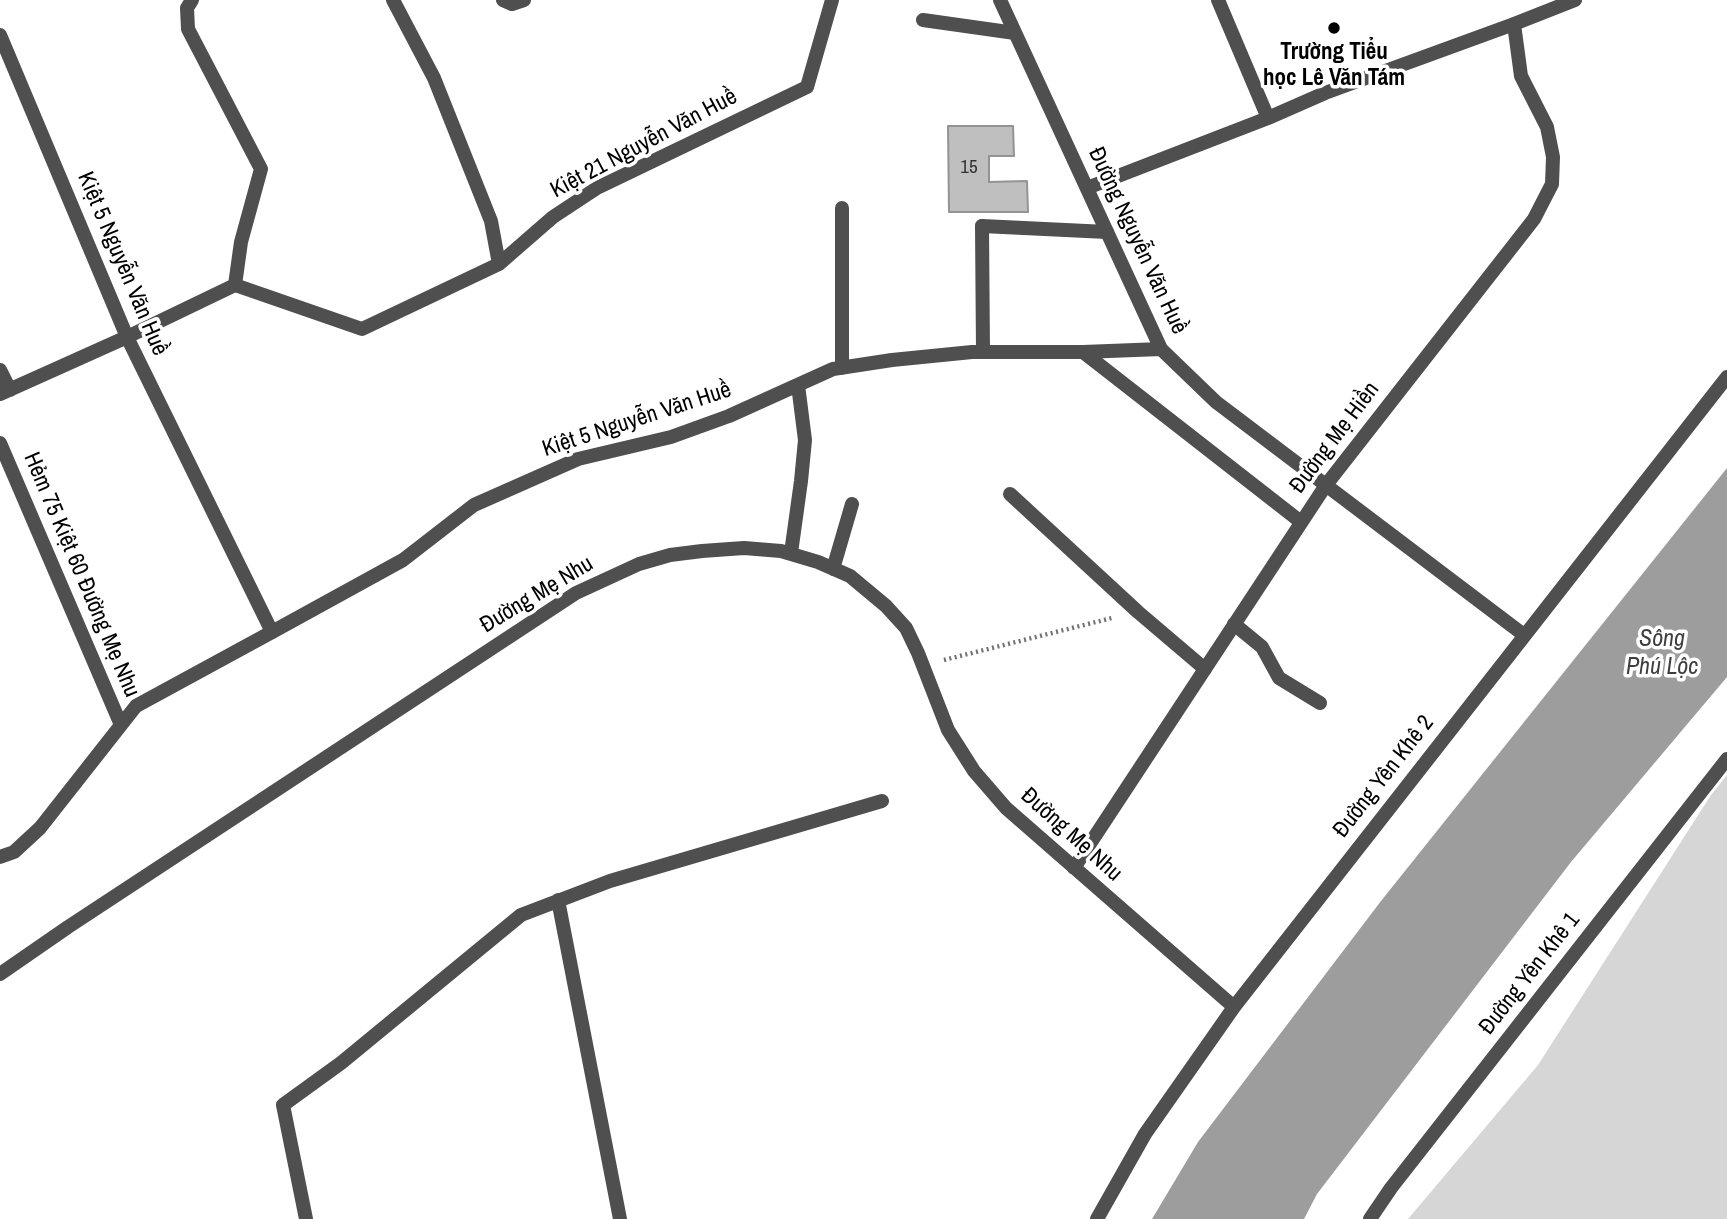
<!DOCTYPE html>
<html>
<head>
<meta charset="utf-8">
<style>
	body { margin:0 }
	canvas { display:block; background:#fff }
</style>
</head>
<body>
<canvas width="1727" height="1219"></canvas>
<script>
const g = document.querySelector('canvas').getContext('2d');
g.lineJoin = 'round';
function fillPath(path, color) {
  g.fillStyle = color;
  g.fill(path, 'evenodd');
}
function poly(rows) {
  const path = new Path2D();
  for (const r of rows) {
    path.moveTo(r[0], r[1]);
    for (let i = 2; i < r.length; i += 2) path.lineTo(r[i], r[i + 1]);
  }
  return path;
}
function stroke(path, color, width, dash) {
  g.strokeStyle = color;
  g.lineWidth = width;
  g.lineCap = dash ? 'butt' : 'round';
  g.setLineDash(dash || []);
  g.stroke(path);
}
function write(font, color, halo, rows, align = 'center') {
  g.font = font + ' "Archivo Narrow",sans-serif';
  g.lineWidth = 7;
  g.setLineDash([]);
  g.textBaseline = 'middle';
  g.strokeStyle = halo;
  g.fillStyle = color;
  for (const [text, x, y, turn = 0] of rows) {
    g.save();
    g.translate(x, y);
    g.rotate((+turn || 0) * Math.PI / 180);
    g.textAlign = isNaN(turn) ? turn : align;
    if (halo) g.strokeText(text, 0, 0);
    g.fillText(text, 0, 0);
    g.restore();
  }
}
fillPath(poly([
	[1727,775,1727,1219,1408,1219,1538,1065,1711,795]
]), '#d6d6d6');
fillPath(poly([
	[1727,468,1727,677,1571,862,1317,1194,1304,1219,1152,1219,1198,1142,1381,901]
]), '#9d9d9d');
const building = poly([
	[948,126,1013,126,1014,156,989,156,989,182,1027,181,1028,212,949,212,948,126]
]);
fillPath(building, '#bfbfbf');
stroke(building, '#939393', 2);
stroke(poly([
	[944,660,1112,618]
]), '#717171', 4.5, [2, 3.5]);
stroke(poly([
	[982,226,1107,232],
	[1083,352,1301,522],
	[0,370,10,390],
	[0,394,127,337,235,285],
	[0,443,121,725],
	[1010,494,1138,612,1205,669],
	[0,857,14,852,40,828,136,706,272,632],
	[558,900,620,1219],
	[306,1219,283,1105,341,1063,521,915,610,881,882,801]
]), '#4f4f4f', 14);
stroke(poly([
	[192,0,187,8,188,29,261,169,241,242,235,285,362,329,499,264,553,217,597,188,807,87,832,0],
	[393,0,434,78,491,221,499,264],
	[503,0,512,4,524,0],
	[1000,0,1161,349,1216,402,1524,635],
	[1218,0,1268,118],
	[923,20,1015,33],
	[0,35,127,337,272,632,403,560,474,505,578,459,671,437,729,416,833,369,892,360,972,352,1083,352,1161,349],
	[1087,188,1268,118,1325,93,1514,24,1575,0],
	[842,208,842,368],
	[982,226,983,352],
	[791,553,801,481,805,440,798,385],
	[833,569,852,504],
	[1234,624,1262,647,1279,678,1320,703],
	[1074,868,1326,485,1534,219,1552,184,1553,157,1547,127,1521,76,1514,24],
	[0,974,68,927,576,593,639,564,670,555,702,551,744,548,781,551,818,562,850,576,886,606,906,628,918,653,948,730,974,771,1006,808,1234,1007],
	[1097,1219,1145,1134,1234,1007,1727,377],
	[1370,1219,1391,1188,1727,759]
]), '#4f4f4f', 14);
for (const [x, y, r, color] of [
	[1334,28,7,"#000"]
]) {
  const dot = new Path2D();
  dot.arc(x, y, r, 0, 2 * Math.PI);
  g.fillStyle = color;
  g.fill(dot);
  stroke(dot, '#fff', 2.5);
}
write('19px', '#303030', null, [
	["15",969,168]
]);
write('bold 23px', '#000', '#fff', [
	["Trường Tiểu",1334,53],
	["học Lê Văn Tám",1334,79]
]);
write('23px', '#000', '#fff', [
	["Kiệt 21 Nguyễn Văn Huề",644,144,-28],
	["Đường Nguyễn Văn Huề",1137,241,65],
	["Kiệt 5 Nguyễn Văn Huề",122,264,67],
	["Kiệt 5 Nguyễn Văn Huề",637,420,-18],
	["Đường Mẹ Hiền",1335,438,-53],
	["Hẻm 75 Kiệt 60 Đường Mẹ Nhu",81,575,67],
	["Đường Mẹ Nhu",537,595,-31],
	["Đường Yên Khê 2",1384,777,-52],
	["Đường Mẹ Nhu",1071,835,42],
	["Đường Yên Khê 1",1530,974,-52]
]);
write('italic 24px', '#3e3e3e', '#fff', [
	["Sông",1662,640],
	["Phú Lộc",1662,668]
]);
</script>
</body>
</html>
